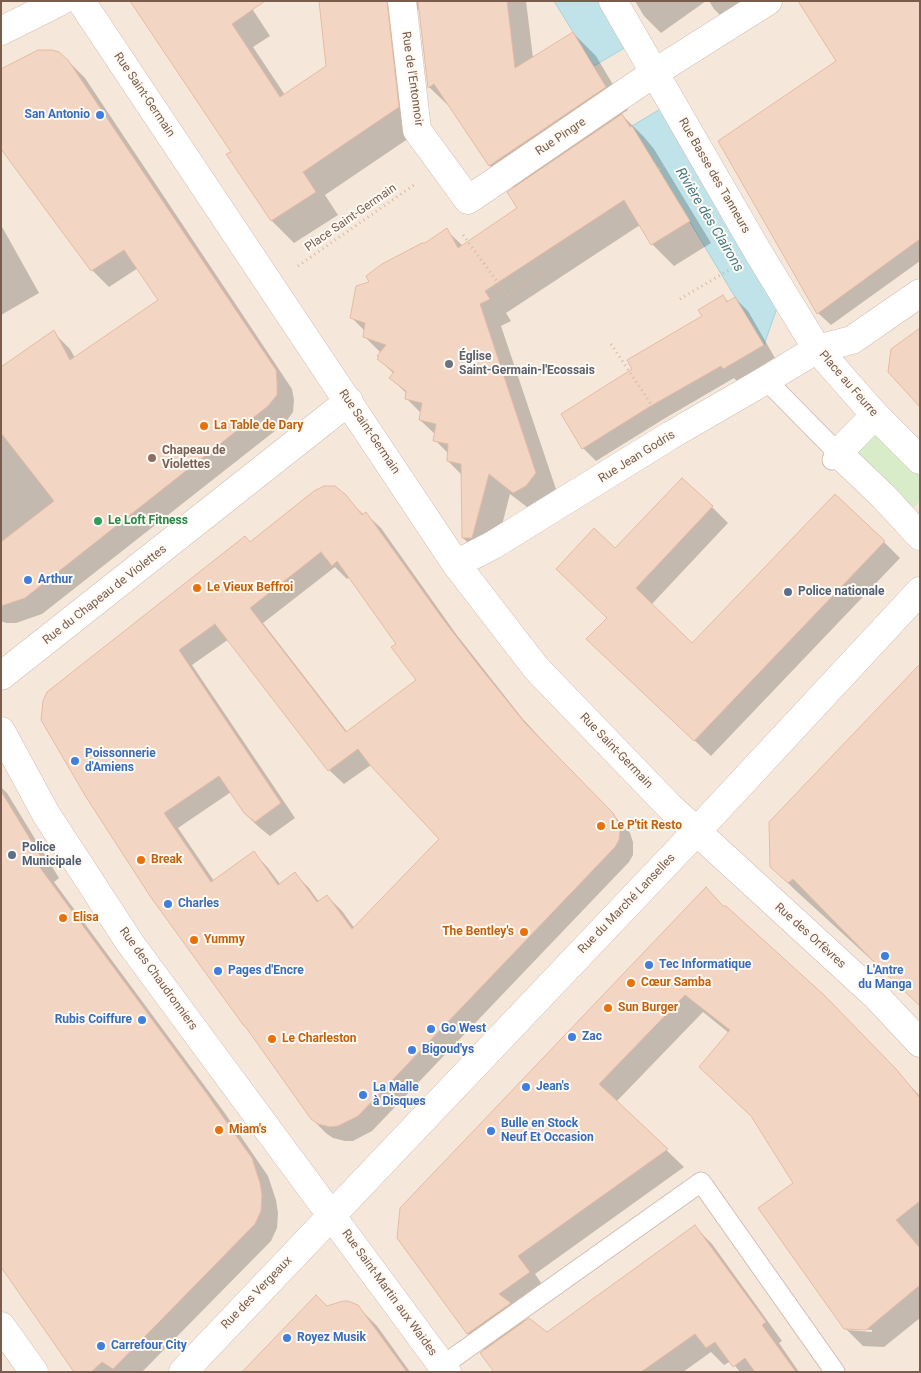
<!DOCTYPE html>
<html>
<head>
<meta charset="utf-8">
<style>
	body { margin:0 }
	#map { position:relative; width:921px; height:1373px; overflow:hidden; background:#fdf6ec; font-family:Roboto,sans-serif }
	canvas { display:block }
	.frame { position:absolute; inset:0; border:2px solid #7a5c4d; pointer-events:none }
</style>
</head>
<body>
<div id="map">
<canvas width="921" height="1373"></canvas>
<div class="frame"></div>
</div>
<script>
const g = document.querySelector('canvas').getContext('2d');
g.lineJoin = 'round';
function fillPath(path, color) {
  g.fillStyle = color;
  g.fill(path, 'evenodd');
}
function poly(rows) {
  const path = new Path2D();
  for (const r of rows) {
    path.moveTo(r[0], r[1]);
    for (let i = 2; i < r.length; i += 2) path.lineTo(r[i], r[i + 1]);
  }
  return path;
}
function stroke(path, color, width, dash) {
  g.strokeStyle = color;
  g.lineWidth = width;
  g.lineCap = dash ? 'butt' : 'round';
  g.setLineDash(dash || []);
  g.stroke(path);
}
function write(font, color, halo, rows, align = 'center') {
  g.font = font + ' Roboto,sans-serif';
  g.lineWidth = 4;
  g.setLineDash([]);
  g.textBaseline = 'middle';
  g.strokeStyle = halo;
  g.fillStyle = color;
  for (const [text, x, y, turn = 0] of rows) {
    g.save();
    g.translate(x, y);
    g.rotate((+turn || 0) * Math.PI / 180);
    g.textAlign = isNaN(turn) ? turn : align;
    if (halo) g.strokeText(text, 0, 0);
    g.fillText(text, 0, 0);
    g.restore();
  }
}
fillPath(poly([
	[1,1,920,1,920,1372,1,1372]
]), '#f5e8da');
fillPath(poly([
	[875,427,920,470,920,501,910,511,850,453]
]), '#d8ecc9');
const water = poly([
	[554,1,599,1,626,47,594,66,554,1],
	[662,108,778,305,764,345,632,126,662,108]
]);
fillPath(water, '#bfe3e8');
stroke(water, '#a5d3da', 1);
fillPath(poly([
	[132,1,247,1,270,36,253,47,285,95,327,67,320,1,526,1,533,58,573,33,596,56,628,110,621,114,644,137,654,149,711,243,674,266,652,244,640,225,506,313,511,321,501,326,558,495,536,514,510,494,493,560,485,559,463,538,462,475,448,461,449,454,435,440,436,435,420,420,421,413,407,399,407,394,391,378,394,374,379,359,381,353,365,337,365,331,351,317,371,282,446,230,463,246,519,208,514,189,490,166,452,109,429,87,420,9,416,10,421,130,325,195,338,215,294,243,272,221,228,155,232,152],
	[635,1,706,1,661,33,644,16],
	[709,1,759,1,727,22,714,9],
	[920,1,920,261,831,325,818,313,838,61],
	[68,61,85,78,292,389,294,400,293,412,285,423,42,614,16,623,6,623,1,621,1,368,53,332,70,349,75,358,159,300,138,268,109,287,92,270],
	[1,225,39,293,1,315],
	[723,297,729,302,735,298,748,311,775,358,737,381,734,378,662,420,596,461,583,448,634,369,704,317],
	[712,507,728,523,651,605,692,645,884,542,900,558,711,756,604,655,615,549],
	[358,509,364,515,366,514,381,528,456,634,522,718,576,777,627,829,630,833,633,842,633,855,629,862,372,1131,353,1141,345,1141,333,1138,327,1134,312,1119,43,720,251,543,364,521,366,520],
	[335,567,347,579,350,577,397,644,418,680,348,733,263,623],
	[229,639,329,770,344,784,371,765,441,840,355,929,342,911,327,896,319,902,309,888,295,874,280,884,268,868,254,853,214,881,178,828,231,792,244,813,260,828,270,836,295,818,192,665],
	[920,666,888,975,794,889,771,866],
	[1,787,7,793,59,878,54,882,224,1112,268,1176,276,1200,278,1213,277,1228,271,1241,142,1372,76,1372,1,1265],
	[706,889,724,907,842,1016,920,1096,920,1318,884,1347,863,1346,845,1328,795,1184,729,1033,703,1012,616,1102,684,1167,535,1274,546,1290,517,1311,527,1321,547,1334,695,1227,712,1244,782,1341,779,1343,799,1372,740,1372,731,1361,724,1365,711,1352,683,1372,495,1372,485,1351,468,1334,398,1238],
	[848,1328,872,1330,872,1332,848,1330],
	[357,1306,377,1326,410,1372,244,1372,326,1307]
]), '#0003');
const building = poly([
	[130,1,265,1,232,24,280,97,326,66,319,1,387,1,399,107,303,172,316,192,271,221,226,154,231,152,130,1],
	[418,1,507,1,515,68,573,32,606,87,489,166,434,84,428,88,418,1],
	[798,1,920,1,920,239,817,314,718,141,836,61,798,1],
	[38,50,52,50,59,52,68,60,276,370,277,382,277,395,268,406,25,598,1,606,1,542,54,501,1,433,1,367,54,330,70,360,158,300,124,250,91,271,1,149,1,69,38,50],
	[622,114,630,127,632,126,690,221,651,245,624,200,485,291,490,299,480,304,536,473,526,486,513,493,489,474,472,538,462,538,461,464,447,461,448,444,433,441,436,424,419,420,422,403,405,399,406,391,389,378,394,372,377,359,379,357,377,356,386,345,363,337,365,323,350,318,356,286,369,282,366,276,382,264,422,243,425,243,447,228,458,248,517,208,507,192,622,114],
	[723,295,727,302,735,297,764,345,723,369,721,366,649,407,582,449,561,414,632,369,627,360,702,316,698,310,723,295],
	[920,328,920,407,888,372,891,349,920,328],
	[682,478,713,506,636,588,692,643,835,494,885,541,694,741,586,639,607,618,556,569,594,528,615,548,682,478],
	[324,486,335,486,346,495,362,515,366,512,442,618,479,666,525,723,613,813,618,822,620,831,619,840,615,847,358,1116,338,1126,330,1127,318,1124,311,1119,245,1026,244,1026,150,896,86,797,41,720,43,701,47,692,245,536,250,542,314,491,324,486],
	[321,552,332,566,337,561,396,644,391,647,416,680,346,732,250,608,321,552],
	[215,624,328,771,358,749,370,765,439,839,352,929,327,895,317,902,295,872,278,885,254,851,211,882,164,813,219,776,244,813,255,822,281,803,179,650,215,624],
	[920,664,920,1006,882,970,793,879,788,883,770,867,769,822,920,664],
	[1,791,44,862,38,865,207,1094,244,1147,252,1158,260,1183,262,1195,261,1211,255,1224,113,1369,102,1362,91,1372,74,1372,1,1267,1,791],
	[706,887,723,906,726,906,825,996,896,1069,920,1098,920,1201,896,1220,920,1248,920,1285,866,1330,844,1329,758,1208,793,1183,751,1116,699,1067,730,1030,685,995,599,1084,668,1149,518,1256,530,1272,499,1294,511,1303,467,1334,397,1238,400,1208,706,887],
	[695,1225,766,1322,762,1325,796,1372,755,1372,745,1358,733,1367,715,1342,706,1348,695,1334,641,1372,494,1372,480,1353,529,1318,547,1332,695,1225],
	[316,1295,327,1306,343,1301,348,1301,358,1305,407,1372,242,1372,316,1295]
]);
fillPath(building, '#f3d5c3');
stroke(building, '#e6bba3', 1);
const lane = poly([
	[766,380,838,453,832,460],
	[442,1366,701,1182,835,1372]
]);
const street = poly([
	[81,1,456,564,536,668,669,806,876,996,920,1043],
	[402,1,417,130,468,200,654,73,768,1],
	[613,1,758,252,817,349,875,415,920,460],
	[1,31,61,1],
	[875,415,838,453,884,497,920,536],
	[456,564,493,545,671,435,766,380,817,349,852,340,920,293],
	[1,676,349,401],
	[1,731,46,814,130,943,447,1372],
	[1,1326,34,1372],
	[183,1372,696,832,920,591]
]);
stroke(lane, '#d1beb0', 21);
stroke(street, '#d1beb0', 29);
stroke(poly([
	[659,169,667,164],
	[463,235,507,295,547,268],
	[298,266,414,185],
	[680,299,729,270],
	[611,344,653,407]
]), '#d9b8a5', 3, [1, 4]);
stroke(lane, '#fff', 19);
stroke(street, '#fff', 28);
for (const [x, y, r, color] of [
	[100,115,5,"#3f7fe0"],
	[449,364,5,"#6b7280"],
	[204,426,5,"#e8710a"],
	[152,458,5,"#8d6e63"],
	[98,521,5,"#2e9e5b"],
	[28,580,5,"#3f7fe0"],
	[197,588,5,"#e8710a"],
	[788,592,5,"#5c6f8a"],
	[75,761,5,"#3f7fe0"],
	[601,826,5,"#e8710a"],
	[12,855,5,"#5c6f8a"],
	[141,860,5,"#e8710a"],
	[168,904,5,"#3f7fe0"],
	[63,918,5,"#e8710a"],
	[524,932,5,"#e8710a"],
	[194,940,5,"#e8710a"],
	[885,956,5,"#3f7fe0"],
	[649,965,5,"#3f7fe0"],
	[218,971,5,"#3f7fe0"],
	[631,983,5,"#e8710a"],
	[608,1008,5,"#e8710a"],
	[142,1020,5,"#3f7fe0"],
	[431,1029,5,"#3f7fe0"],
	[572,1037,5,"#3f7fe0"],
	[272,1039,5,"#e8710a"],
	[412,1050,5,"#3f7fe0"],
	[526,1087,5,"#3f7fe0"],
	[363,1095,5,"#3f7fe0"],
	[219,1130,5,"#e8710a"],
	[491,1131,5,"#3f7fe0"],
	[287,1338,5,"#3f7fe0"],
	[101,1346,5,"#3f7fe0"]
]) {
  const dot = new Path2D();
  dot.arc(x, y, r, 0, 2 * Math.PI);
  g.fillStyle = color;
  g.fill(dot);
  stroke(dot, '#fffaf3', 2);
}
write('12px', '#7a5c4d', '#fffaf3', [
	["Rue de l'Entonnoir",412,79,82],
	["Rue Saint-Germain",144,95,56],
	["Rue Pingre",561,137,-34],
	["Rue Basse des Tanneurs",714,176,60],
	["Place Saint-Germain",351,218,-35],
	["Place au Feurre",848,384,49],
	["Rue Saint-Germain",369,432,56],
	["Rue Jean Godris",637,457,-32],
	["Rue du Chapeau de Violettes",105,595,-38],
	["Rue Saint-Germain",616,751,46],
	["Rue du Marché Lanselles",627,904,-46],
	["Rue des Orfèvres",810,936,42],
	["Rue des Chaudronniers",158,979,54],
	["Rue des Vergeaux",257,1293,-46],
	["Rue Saint-Martin aux Waides",389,1293,54]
]);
write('bold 12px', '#366cbe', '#fffaf3', [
	["San Antonio",90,115,"right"],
	["Arthur",38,580],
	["Poissonnerie",85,754],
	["d'Amiens",85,768],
	["Charles",178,904],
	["Tec Informatique",659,965],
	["Pages d'Encre",228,971],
	["L'Antre",885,971,"center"],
	["du Manga",885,985,"center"],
	["Rubis Coiffure",132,1020,"right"],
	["Go West",441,1029],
	["Zac",582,1037],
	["Bigoud'ys",422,1050],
	["Jean's",536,1087],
	["La Malle",373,1088],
	["à Disques",373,1102],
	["Bulle en Stock",501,1124],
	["Neuf Et Occasion",501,1138],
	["Royez Musik",297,1338],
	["Carrefour City",111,1346]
], 'left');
write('bold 12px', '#5b616d', '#fffaf3', [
	["Église",459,357],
	["Saint-Germain-l'Ecossais",459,371]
], 'left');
write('bold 12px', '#c56008', '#fffaf3', [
	["La Table de Dary",214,426],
	["Le Vieux Beffroi",207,588],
	["Le P'tit Resto",611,826],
	["Break",151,860],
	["Elisa",73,918],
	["The Bentley's",514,932,"right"],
	["Yummy",204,940],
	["Cœur Samba",641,983],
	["Sun Burger",618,1008],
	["Le Charleston",282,1039],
	["Miam's",229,1130]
], 'left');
write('bold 12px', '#785e54', '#fffaf3', [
	["Chapeau de",162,451],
	["Violettes",162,465]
], 'left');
write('bold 12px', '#27864d', '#fffaf3', [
	["Le Loft Fitness",108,521]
], 'left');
write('bold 12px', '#4e5e75', '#fffaf3', [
	["Police nationale",798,592],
	["Police",22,848],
	["Municipale",22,862]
], 'left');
write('italic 14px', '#437c86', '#fffaf3', [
	["Rivière des Clairons",709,220,59]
]);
</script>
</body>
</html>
